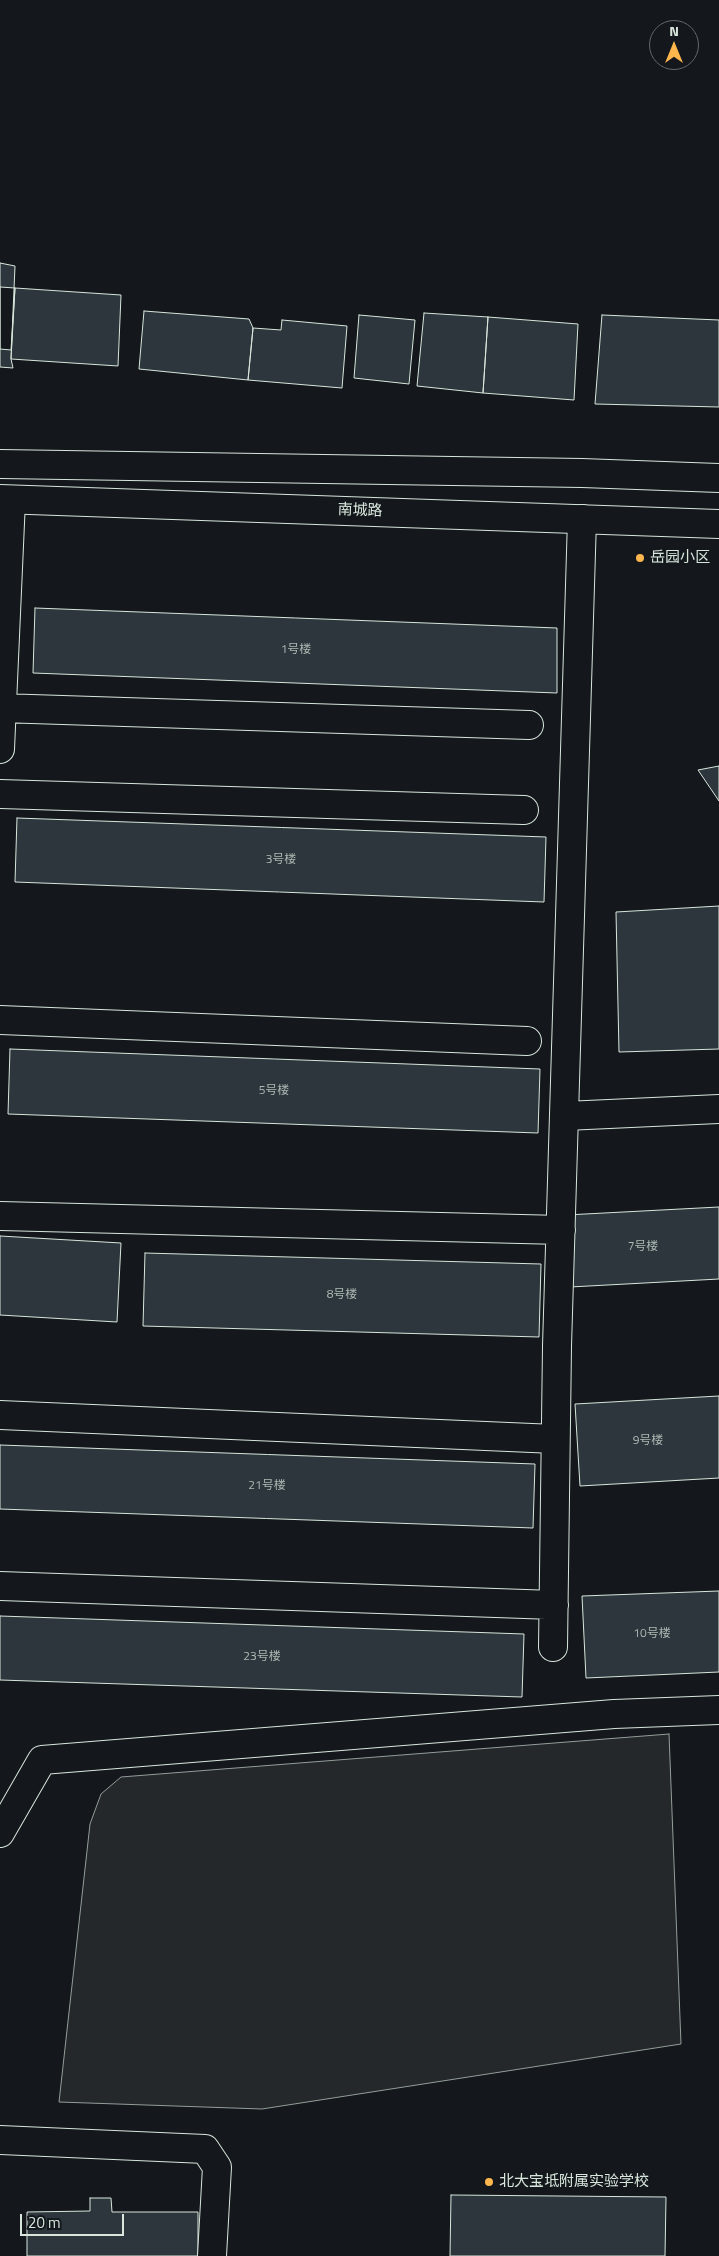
<!DOCTYPE html>
<html>
<head>
<meta charset="utf-8">
<style>
	body { margin:0 }
	#map { position:relative; width:719px; height:2256px; overflow:hidden; background:#14181c; font-family:"Titillium Web",sans-serif }
	canvas { display:block }
	.north { position:absolute; left:649px; top:20px; width:50px; height:50px; box-sizing:border-box; background:#14181c; border:1px solid #626a69; border-radius:50%; rotate:0deg; font-size:14px; font-weight:700; line-height:20px; text-align:center; color:#d8e6dc }
	.north::after { content:''; display:block; margin:auto; width:18px; height:22px; background:#ffb74d; clip-path:polygon(50% 0,100% 100%,50% 72%,0 100%) }
	.scale { position:absolute; left:20px; top:2214px; width:104px; height:22px; box-sizing:border-box; border:2px solid #d8e6dc; border-top:0; padding-left:6px; font-size:15px; line-height:18px; white-space:nowrap; color:#d8e6dc; -webkit-text-stroke:4px #14181c; paint-order:stroke }
</style>
</head>
<body>
<div id="map">
<canvas width="719" height="2256"></canvas>
<div class="north">N</div>
<div class="scale">20 m</div>
</div>
<script>
const g = document.querySelector('canvas').getContext('2d');
g.lineJoin = 'round';
function fillPath(path, color) {
  g.fillStyle = color;
  g.fill(path, 'evenodd');
}
function poly(rows) {
  const path = new Path2D();
  for (const r of rows) {
    path.moveTo(r[0], r[1]);
    for (let i = 2; i < r.length; i += 2) path.lineTo(r[i], r[i + 1]);
  }
  return path;
}
function stroke(path, color, width, dash) {
  g.strokeStyle = color;
  g.lineWidth = width;
  g.lineCap = dash ? 'butt' : 'round';
  g.setLineDash(dash || []);
  g.stroke(path);
}
function write(font, color, halo, rows, align = 'center') {
  g.font = font + ' "Titillium Web","Noto Sans SC",sans-serif';
  g.lineWidth = 4;
  g.setLineDash([]);
  g.textBaseline = 'middle';
  g.strokeStyle = halo;
  g.fillStyle = color;
  for (const [text, x, y, turn = 0] of rows) {
    g.save();
    g.translate(x, y);
    g.rotate((+turn || 0) * Math.PI / 180);
    g.textAlign = isNaN(turn) ? turn : align;
    if (halo) g.strokeText(text, 0, 0);
    g.fillText(text, 0, 0);
    g.restore();
  }
}
const parking = poly([
	[669,1734,681,2044,262,2109,59,2102,90,1824,101,1794,121,1777,669,1734]
]);
fillPath(parking, '#24282b');
stroke(parking, '#939e99', 1);
const building = poly([
	[0,263,15,266,11,359,13,368,0,367,0,263],
	[0,287,15,288,11,350,0,349,0,287],
	[15,288,121,295,118,366,11,359,15,288],
	[144,311,249,319,253,328,248,380,139,369,144,311],
	[424,313,488,317,483,393,417,386,424,313],
	[359,315,415,320,409,384,354,378,359,315],
	[602,315,719,320,719,407,595,404,602,315],
	[488,317,578,324,574,400,483,393,488,317],
	[282,320,347,326,342,388,248,380,253,328,281,330,282,320],
	[35,608,557,628,557,693,33,673,35,608],
	[719,766,719,801,698,770,719,766],
	[17,818,546,837,544,902,15,882,17,818],
	[719,906,719,1049,619,1052,616,912,719,906],
	[10,1049,540,1069,538,1133,8,1114,10,1049],
	[719,1207,719,1279,570,1287,566,1215,719,1207],
	[0,1236,121,1243,117,1322,0,1315,0,1236],
	[145,1253,541,1264,539,1337,143,1326,145,1253],
	[719,1396,719,1478,580,1486,575,1404,719,1396],
	[0,1445,535,1464,533,1528,0,1509,0,1445],
	[719,1591,719,1672,586,1678,582,1596,719,1591],
	[0,1616,524,1634,522,1697,0,1680,0,1616],
	[451,2195,666,2197,665,2256,450,2256,451,2195],
	[90,2198,111,2198,112,2212,198,2212,198,2256,27,2256,27,2212,90,2211,90,2198]
]);
fillPath(building, '#2c363c');
stroke(building, '#d8e6dc', 1);
const minor = poly([
	[0,708,529,725],
	[0,749,11,500],
	[0,794,524,810],
	[0,1020,527,1041],
	[565,1116,719,1109],
	[0,1216,561,1230],
	[0,1415,555,1439],
	[0,1586,554,1605],
	[553,1647,557,1346,582,519],
	[0,1833,42,1760,614,1714,719,1710],
	[0,2140,205,2149,217,2167,212,2256]
]);
const major = poly([
	[0,464,582,473,719,478],
	[0,499,719,524]
]);
stroke(minor, '#d8e6dc', 30);
stroke(major, '#d8e6dc', 30);
stroke(minor, '#14181c', 28);
stroke(major, '#14181c', 28);
for (const [x, y, r, color] of [
	[640,558,5,"#ffb74d"],
	[489,2182,5,"#ffb74d"]
]) {
  const dot = new Path2D();
  dot.arc(x, y, r, 0, 2 * Math.PI);
  g.fillStyle = color;
  g.fill(dot);
  stroke(dot, '#14181c', 2);
}
write('12px', '#adbab4', null, [
	["1号楼",296,650],
	["3号楼",281,860],
	["5号楼",274,1091],
	["7号楼",643,1247],
	["8号楼",342,1295],
	["9号楼",648,1441],
	["21号楼",267,1486],
	["10号楼",652,1634],
	["23号楼",262,1657]
]);
write('15px', '#d8e6dc', '#14181c', [
	["南城路",360,511,2]
]);
write('15px', '#d8e6dc', '#14181c', [
	["岳园小区",650,558],
	["北大宝坻附属实验学校",499,2182]
], 'left');
</script>
</body>
</html>
